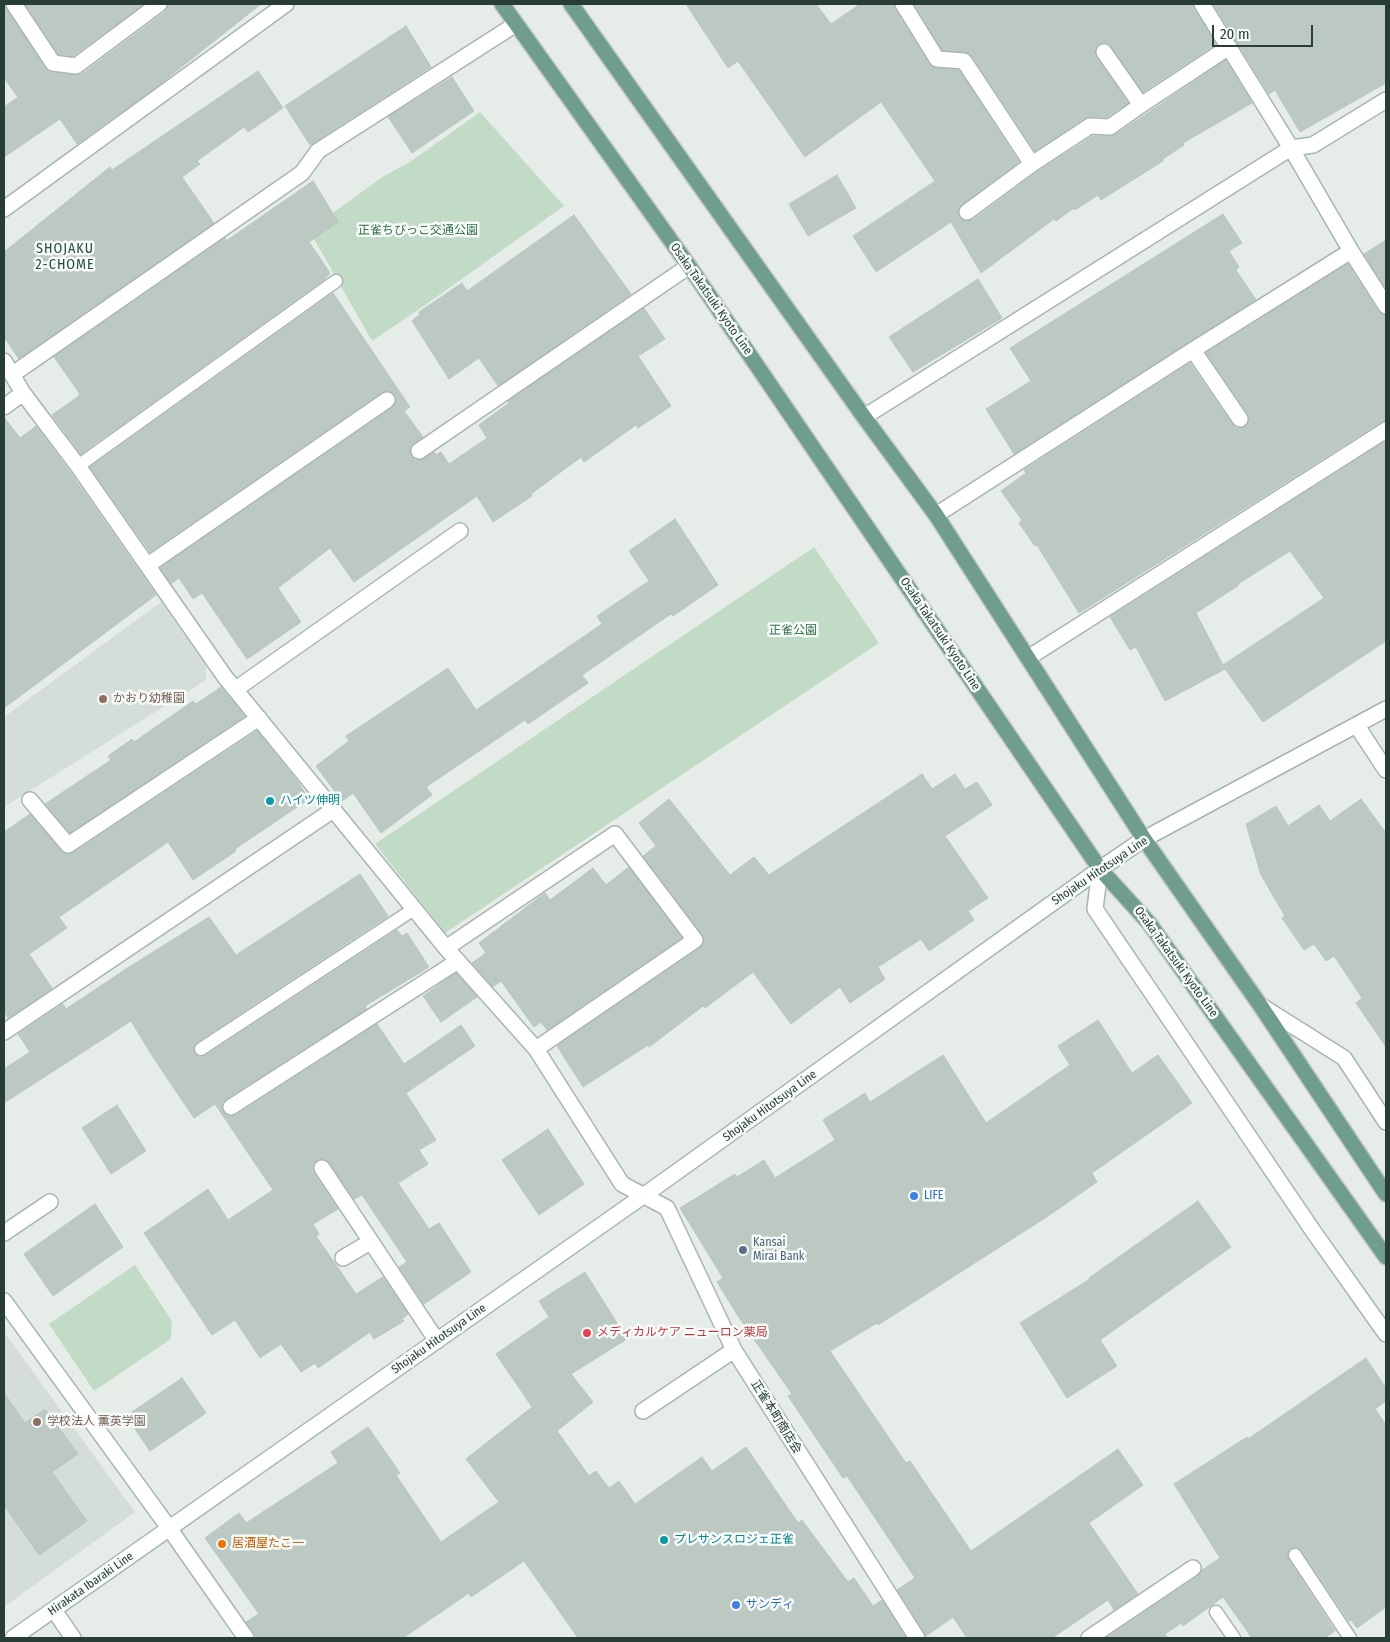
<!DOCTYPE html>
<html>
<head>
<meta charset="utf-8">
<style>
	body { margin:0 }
	#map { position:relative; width:1390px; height:1642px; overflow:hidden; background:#e6ede9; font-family:"Fira Sans Condensed",sans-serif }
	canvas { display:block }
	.frame { position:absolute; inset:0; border:5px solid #273d35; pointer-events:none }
	.scale { position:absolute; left:1212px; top:25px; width:101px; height:22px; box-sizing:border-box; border:2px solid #273d35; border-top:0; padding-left:6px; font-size:15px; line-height:18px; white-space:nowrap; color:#273d35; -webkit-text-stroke:4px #f6faf8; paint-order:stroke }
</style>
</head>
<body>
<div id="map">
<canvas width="1390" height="1642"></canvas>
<div class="frame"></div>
<div class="scale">20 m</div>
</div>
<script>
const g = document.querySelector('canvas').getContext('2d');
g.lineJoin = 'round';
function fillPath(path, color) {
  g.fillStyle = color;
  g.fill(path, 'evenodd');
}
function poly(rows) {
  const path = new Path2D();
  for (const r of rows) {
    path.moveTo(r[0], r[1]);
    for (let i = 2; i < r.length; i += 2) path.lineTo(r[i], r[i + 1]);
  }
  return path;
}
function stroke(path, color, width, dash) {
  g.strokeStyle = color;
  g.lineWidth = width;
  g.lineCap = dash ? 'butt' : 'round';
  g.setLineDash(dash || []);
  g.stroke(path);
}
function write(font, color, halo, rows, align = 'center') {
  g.font = font + ' "Fira Sans Condensed","Noto Sans JP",sans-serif';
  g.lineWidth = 5;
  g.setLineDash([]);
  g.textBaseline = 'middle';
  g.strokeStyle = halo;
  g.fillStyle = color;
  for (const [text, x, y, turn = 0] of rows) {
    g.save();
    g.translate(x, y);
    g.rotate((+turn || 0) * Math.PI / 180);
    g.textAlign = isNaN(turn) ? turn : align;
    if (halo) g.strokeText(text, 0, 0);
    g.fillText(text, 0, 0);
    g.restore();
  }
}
fillPath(poly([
	[161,602,206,666,206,680,4,807,4,717],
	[4,1332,135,1512,4,1607]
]), '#d4ddd8');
fillPath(poly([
	[480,112,564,206,428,303,372,341,309,230,384,176,410,162],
	[814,547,879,643,445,933,375,844],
	[135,1265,172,1321,171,1339,94,1391,49,1324]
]), '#c2dbc7');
const building = poly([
	[4,4,45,68,52,72,75,75,82,74,165,12,168,4,261,4,155,88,77,144,60,119,4,157,4,107,18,97,4,78,4,4],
	[25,4,144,4,73,56,58,54,25,4],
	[686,4,816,4,831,24,860,4,894,4,895,9,929,64,936,68,959,70,1019,162,961,205,958,214,960,218,964,221,973,220,1037,172,1093,136,1110,136,1115,135,1226,60,1252,103,1183,143,1184,145,1163,159,1163,161,1101,200,1098,195,1075,210,1074,208,1056,221,1054,219,981,273,951,222,876,272,853,236,935,181,881,102,805,157,738,61,728,68,686,4],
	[914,4,1193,4,1194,9,1216,44,1143,92,1111,46,1108,43,1099,44,1095,48,1096,57,1128,103,1107,117,1090,117,1085,118,1035,151,972,56,965,52,942,50,914,4],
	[1213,4,1386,4,1386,83,1300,132,1275,90,1269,94,1213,4],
	[406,26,431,67,310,145,285,106,406,26],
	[258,71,283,108,248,132,244,127,197,161,200,164,182,177,214,223,19,359,4,337,4,252,110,167,112,170,258,71],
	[452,77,474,111,412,153,388,117,452,77],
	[837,175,856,208,808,236,789,204,837,175],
	[313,181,338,222,309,242,330,273,324,280,81,454,52,415,79,396,78,395,80,394,54,357,225,238,226,241,313,181],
	[1223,214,1242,243,1229,251,1239,267,1236,270,1256,300,1014,454,986,409,1031,381,1010,348,1223,214],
	[574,215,631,294,498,386,479,358,449,379,412,321,420,314,419,312,462,283,467,291,574,215],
	[1386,240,1386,289,1364,254,1386,240],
	[1348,264,1378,311,1386,315,1386,421,1381,422,1079,613,1037,545,1035,546,1019,523,1022,520,1001,491,1026,473,1024,470,1190,363,1232,424,1236,428,1245,427,1249,423,1248,414,1206,353,1348,264],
	[978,279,1002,318,913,372,889,337,978,279],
	[333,293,410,407,404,411,423,437,410,447,411,456,415,460,420,460,434,452,436,455,441,452,449,464,487,438,479,425,509,403,508,401,644,308,665,339,638,356,671,406,638,428,636,425,584,462,581,457,531,494,532,496,493,522,477,496,354,582,330,548,278,588,301,622,247,659,202,593,193,599,179,578,171,584,160,568,392,408,396,400,394,394,387,391,382,392,150,552,90,467,333,293],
	[4,417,20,438,36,426,70,472,156,595,4,708,4,417],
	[1386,441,1386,641,1263,722,1225,669,1165,701,1136,647,1130,650,1110,617,1386,441],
	[1290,551,1324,598,1223,665,1196,613,1239,585,1238,584,1290,551],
	[675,519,718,585,673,616,671,614,582,675,588,683,528,724,525,720,426,787,432,795,381,833,353,793,342,801,316,766,349,741,346,736,448,668,476,710,602,624,597,616,649,581,629,551,675,519],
	[221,687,245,716,70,833,45,804,111,760,108,756,132,739,134,742,193,701,196,704,221,687],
	[257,731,298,782,309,799,235,849,236,851,193,880,168,842,59,917,67,928,29,954,52,988,8,1018,4,1011,4,832,30,814,61,851,65,854,73,853,257,731],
	[922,774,932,789,955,774,965,789,977,782,992,805,945,836,988,898,968,911,974,920,929,951,921,939,878,967,885,979,850,1003,840,987,791,1024,753,972,705,1008,703,1006,649,1047,648,1045,583,1087,557,1046,700,948,704,943,702,934,643,856,656,846,639,823,669,799,730,875,754,857,769,875,922,774],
	[1361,799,1386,833,1386,1047,1356,1003,1362,998,1334,956,1326,961,1314,944,1304,950,1282,918,1285,916,1261,875,1246,824,1276,806,1288,826,1319,805,1330,821,1361,799],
	[629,867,682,938,547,1030,541,1022,534,1027,501,981,493,987,472,963,486,953,479,943,545,893,550,900,593,868,606,885,629,867],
	[360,874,388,916,197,1042,193,1050,198,1056,205,1056,397,930,402,936,407,933,429,967,365,1006,367,1009,226,1099,222,1103,222,1108,227,1116,236,1115,377,1024,404,1064,461,1025,475,1046,406,1093,436,1140,419,1150,428,1164,398,1183,429,1229,439,1223,471,1272,424,1304,399,1267,407,1262,362,1195,354,1199,329,1162,326,1159,317,1160,313,1164,314,1173,338,1209,313,1224,319,1234,316,1236,356,1294,383,1277,408,1314,402,1319,404,1321,374,1339,370,1332,318,1368,315,1363,301,1372,281,1344,260,1358,235,1320,212,1335,144,1233,208,1189,228,1220,273,1190,215,1104,194,1118,153,1057,131,1021,4,1103,4,1069,30,1052,18,1034,63,1004,66,1009,126,969,209,917,236,955,360,874],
	[456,973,477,997,441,1022,423,996,456,973],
	[1098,1020,1132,1073,1158,1055,1192,1103,1092,1173,1097,1182,1045,1218,878,1325,877,1323,830,1351,906,1463,910,1461,971,1551,1118,1449,1143,1485,1089,1523,1138,1594,1114,1610,1108,1600,1052,1638,967,1638,953,1617,926,1636,897,1590,915,1578,847,1476,843,1478,788,1396,792,1394,738,1316,717,1282,723,1278,680,1208,735,1174,737,1177,764,1160,775,1178,835,1140,823,1120,865,1093,870,1102,943,1055,986,1123,1070,1065,1058,1046,1098,1020],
	[117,1105,146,1151,111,1174,82,1128,117,1105],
	[548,1129,584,1184,539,1215,502,1160,548,1129],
	[1198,1201,1231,1247,1100,1340,1117,1366,1067,1398,1020,1323,1090,1279,1089,1278,1198,1201],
	[95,1204,123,1247,53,1296,24,1254,95,1204],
	[585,1272,627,1339,571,1374,593,1402,557,1431,589,1476,596,1471,609,1488,619,1481,635,1504,702,1457,712,1471,746,1447,798,1523,802,1520,848,1582,854,1578,873,1606,882,1600,906,1638,578,1638,524,1561,471,1597,469,1593,403,1638,255,1638,254,1633,246,1622,259,1614,205,1538,239,1513,246,1523,338,1463,331,1452,368,1427,400,1473,396,1475,441,1542,499,1502,466,1459,532,1407,496,1354,549,1317,539,1301,585,1272],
	[1366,1358,1386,1388,1386,1401,1375,1409,1386,1425,1386,1607,1357,1628,1351,1620,1349,1621,1302,1551,1294,1547,1288,1552,1288,1559,1335,1631,1325,1638,1252,1638,1223,1597,1183,1626,1181,1623,1165,1634,1168,1638,1106,1638,1198,1576,1202,1570,1220,1558,1174,1484,1247,1437,1248,1439,1366,1358],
	[182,1378,206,1413,150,1451,126,1416,182,1378],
	[4,1393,25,1423,45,1409,78,1454,52,1472,87,1521,39,1555,4,1505,4,1393]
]);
fillPath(building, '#bcc8c2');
stroke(building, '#b9c6c0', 1);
const lane = poly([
	[78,466,336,281],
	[201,1049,414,909],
	[1295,1555,1350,1638],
	[1216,1612,1234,1638]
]);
const street = poly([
	[14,4,53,63,76,66,159,4],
	[903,4,937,59,964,61,1032,164],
	[1202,4,1291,148,1351,251,1386,306],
	[1104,52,1141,105],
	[4,209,286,4],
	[967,212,1032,164,1090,126,1110,127,1141,105,1229,47],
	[1193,350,1240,419],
	[4,361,23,393,78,466,225,677,446,948,536,1049,622,1184,667,1208,734,1350,917,1638],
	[13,374,302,173,318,151,516,24],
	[4,407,23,393],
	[864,417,1291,148,1313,145,1386,100],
	[419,451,689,266],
	[936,515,1193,350,1351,251],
	[148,565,387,400],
	[1028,658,1386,430],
	[236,689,460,531],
	[1357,726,1386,770],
	[30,800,68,845,259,718],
	[1100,869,1095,909,1313,1231,1386,1334],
	[446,948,615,834,695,940,536,1049],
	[1260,1005,1344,1058,1386,1122],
	[4,1032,333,810],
	[231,1107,458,961],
	[322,1168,437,1341],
	[4,1233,50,1202],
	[343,1258,370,1242],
	[643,1411,734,1350],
	[169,1528,246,1638],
	[54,1610,73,1638],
	[1089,1638,1193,1568]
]);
const secondary = poly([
	[4,1301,169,1528],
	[13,1638,643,1196,1100,869,1144,839,1386,709]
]);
const primary = poly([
	[502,4,689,266,1100,869,1149,923,1386,1257],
	[571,4,864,417,936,515,1144,839,1260,1005,1386,1194]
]);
stroke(lane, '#a9b5af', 15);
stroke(street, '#a9b5af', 18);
stroke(secondary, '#a3b5ad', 18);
stroke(primary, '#c3c9c6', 18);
stroke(lane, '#fff', 12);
stroke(street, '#fff', 15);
stroke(secondary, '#fff', 15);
stroke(primary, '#709d8e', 15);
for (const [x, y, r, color] of [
	[103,699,5,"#8d6e63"],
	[270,801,5,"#0f9aa8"],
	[914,1196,5,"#3f7fe0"],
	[743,1250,5,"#5c6f8a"],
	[587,1333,5,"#e0444e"],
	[37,1422,5,"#8d6e63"],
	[664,1540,5,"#0f9aa8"],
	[222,1544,5,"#e8710a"],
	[736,1605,5,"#3f7fe0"]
]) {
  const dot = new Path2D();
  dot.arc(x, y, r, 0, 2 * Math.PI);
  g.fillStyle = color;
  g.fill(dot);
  stroke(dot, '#f6faf8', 2);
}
write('12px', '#367048', '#f6faf8', [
	["正雀ちびっこ交通公園",418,231],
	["正雀公園",793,631]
]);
write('12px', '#273d35', '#f6faf8', [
	["Osaka Takatsuki Kyoto Line",711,299,55],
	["Osaka Takatsuki Kyoto Line",940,634,56],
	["Shojaku Hitotsuya Line",1100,871,-34],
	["Osaka Takatsuki Kyoto Line",1176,962,54],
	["Shojaku Hitotsuya Line",770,1106,-36],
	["Shojaku Hitotsuya Line",439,1339,-35],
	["正雀本町商店会",776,1417,58],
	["Hirakata Ibaraki Line",91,1584,-35]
]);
write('12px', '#785e54', '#f6faf8', [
	["かおり幼稚園",113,699],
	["学校法人 薫英学園",47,1422]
], 'left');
write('12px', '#0d838f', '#f6faf8', [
	["ハイツ伸明",280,801],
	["プレサンスロジェ正雀",674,1540]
], 'left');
write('12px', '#366cbe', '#f6faf8', [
	["LIFE",924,1196],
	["サンディ",746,1605]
], 'left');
write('12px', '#4e5e75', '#f6faf8', [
	["Kansai",753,1243],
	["Mirai Bank",753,1257]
], 'left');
write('12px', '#be3a42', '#f6faf8', [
	["メディカルケア ニューロン薬局",597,1333]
], 'left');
write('12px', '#c56008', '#f6faf8', [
	["居酒屋たこ一",232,1544]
], 'left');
g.letterSpacing = '1px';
write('14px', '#254d40', '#f6faf8', [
	["SHOJAKU",65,249],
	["2-CHOME",65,265]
]);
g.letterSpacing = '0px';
</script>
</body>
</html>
